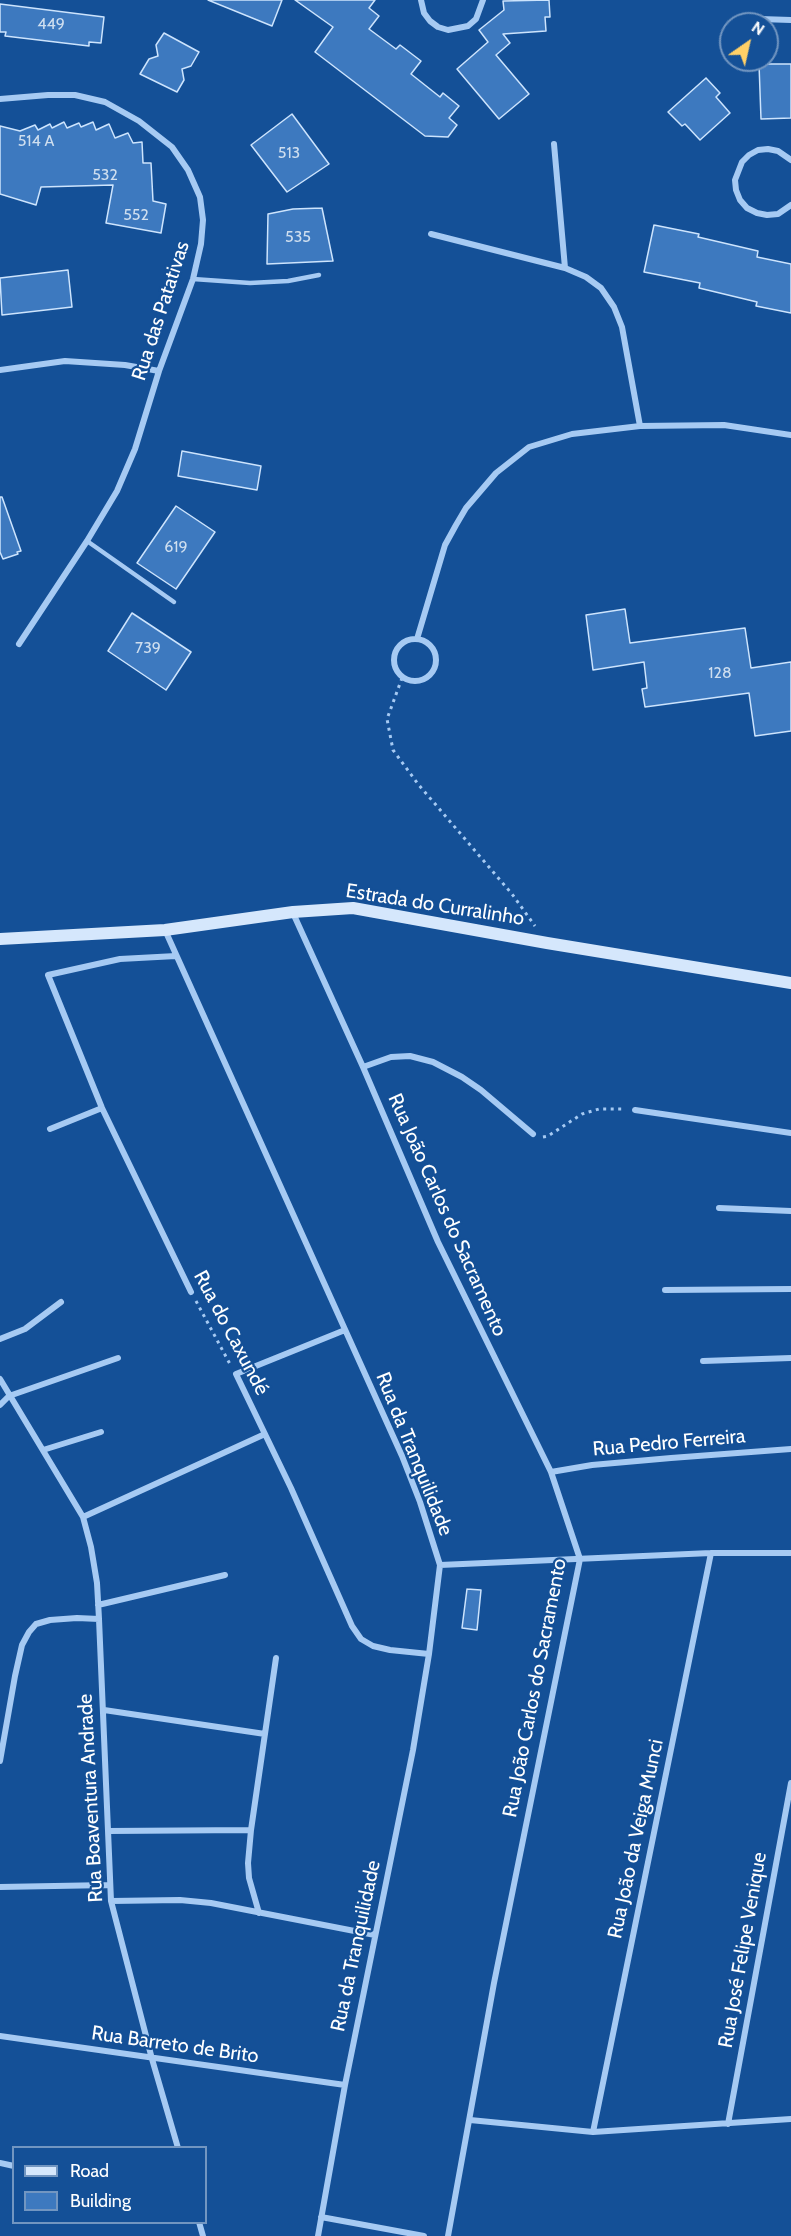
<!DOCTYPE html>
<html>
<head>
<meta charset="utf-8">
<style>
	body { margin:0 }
	#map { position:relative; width:791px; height:2236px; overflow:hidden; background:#145097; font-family:Cabin,sans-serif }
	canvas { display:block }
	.legend { position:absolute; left:12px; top:2146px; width:195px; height:78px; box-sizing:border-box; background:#145097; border:2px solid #7296c1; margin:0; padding:8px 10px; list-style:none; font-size:18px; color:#fff }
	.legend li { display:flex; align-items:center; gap:12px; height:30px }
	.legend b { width:30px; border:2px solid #7296c1 }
	.north { position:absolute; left:719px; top:12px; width:60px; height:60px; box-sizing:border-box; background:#145097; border:2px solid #7296c1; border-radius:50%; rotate:34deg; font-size:16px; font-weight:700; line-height:24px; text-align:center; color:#fff }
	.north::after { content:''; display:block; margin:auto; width:21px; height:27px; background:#ffd067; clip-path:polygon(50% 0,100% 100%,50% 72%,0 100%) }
</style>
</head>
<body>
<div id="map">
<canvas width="791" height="2236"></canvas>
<ul class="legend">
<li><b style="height:8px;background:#d5e7fc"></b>Road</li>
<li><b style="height:16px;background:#3d79bf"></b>Building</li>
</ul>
<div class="north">N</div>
</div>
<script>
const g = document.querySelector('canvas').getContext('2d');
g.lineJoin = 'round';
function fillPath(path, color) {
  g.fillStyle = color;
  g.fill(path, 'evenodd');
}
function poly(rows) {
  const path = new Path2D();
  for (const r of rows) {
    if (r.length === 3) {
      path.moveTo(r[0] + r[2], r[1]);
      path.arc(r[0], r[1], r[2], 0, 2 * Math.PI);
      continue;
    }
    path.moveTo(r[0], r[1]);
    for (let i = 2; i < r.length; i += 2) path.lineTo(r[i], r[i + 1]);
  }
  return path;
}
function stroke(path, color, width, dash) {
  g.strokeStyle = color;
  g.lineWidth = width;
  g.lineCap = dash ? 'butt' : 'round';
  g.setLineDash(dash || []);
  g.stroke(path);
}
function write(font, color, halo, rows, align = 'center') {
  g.font = font + ' Cabin,sans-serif';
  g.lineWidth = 4.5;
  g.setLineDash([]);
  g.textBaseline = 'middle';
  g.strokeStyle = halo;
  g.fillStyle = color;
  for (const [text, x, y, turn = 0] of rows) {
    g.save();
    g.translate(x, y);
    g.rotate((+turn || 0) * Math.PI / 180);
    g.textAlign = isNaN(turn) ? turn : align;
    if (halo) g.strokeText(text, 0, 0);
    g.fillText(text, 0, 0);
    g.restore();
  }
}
const building = poly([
	[208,0,282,0,272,26,208,0],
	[295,0,375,0,369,8,379,16,369,29,396,49,400,45,421,61,411,74,440,97,443,93,459,106,449,118,457,125,448,137,425,136,315,52,333,27,295,0],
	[549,0,550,17,545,17,546,31,503,34,510,43,496,55,529,94,499,119,457,69,488,42,479,30,504,10,503,1,549,0],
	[0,4,104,17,101,43,89,42,89,46,5,36,6,32,0,32,0,4],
	[164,33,199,52,191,66,182,69,184,80,177,92,140,74,149,59,158,56,156,45,164,33],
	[759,64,791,64,791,118,761,119,759,64],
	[706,78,720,93,716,97,730,113,700,140,685,124,682,126,668,112,706,78],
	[292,114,329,164,287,192,251,145,292,114],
	[64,122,67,128,79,123,81,127,93,122,96,130,109,124,115,138,128,133,133,143,142,142,143,163,151,163,153,201,166,204,161,233,106,223,113,185,41,187,36,205,0,194,0,126,20,131,35,125,38,130,50,124,52,128,64,122],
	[322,208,333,261,267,264,268,214,293,209,322,208],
	[654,225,699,234,698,237,758,251,757,257,791,264,791,313,756,306,757,302,699,288,700,283,644,272,654,225],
	[68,270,72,307,2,315,0,278,68,270],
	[182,451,261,466,257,490,178,476,182,451],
	[0,497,2,497,21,551,17,552,18,554,3,559,0,552,0,497],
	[176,506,215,532,176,589,137,563,176,506],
	[625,609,630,643,745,628,751,668,791,662,791,731,755,736,749,693,645,707,642,689,647,688,644,662,593,670,586,615,625,609],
	[132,613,191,652,166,690,108,651,132,613],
	[467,1589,481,1590,477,1630,462,1628,467,1589]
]);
fillPath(building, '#3d79bf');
stroke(building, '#cde4fd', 1.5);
stroke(poly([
	[402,678,387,719,393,750,418,784,512,894,535,926],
	[543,1137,548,1136,582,1114,599,1109,625,1109],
	[196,1301,231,1366]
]), '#a6caf3', 3, [3, 4.5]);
stroke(poly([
	[193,279,250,283,288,281,319,275],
	[87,541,174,602]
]), '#a6caf3', 4.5);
stroke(poly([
	[421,0,424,13,430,21,438,27,448,30,468,26,476,19,483,0],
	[760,19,791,20],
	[0,99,48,95,75,95,105,102,139,121,172,147,188,170,200,197,203,220,201,244,193,279,159,371,135,449,117,491,87,541,19,644],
	[554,144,565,268],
	[791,160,778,151,768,149,758,150,749,155,742,162,735,180,736,190,740,200,747,208,757,213,767,215,778,214,791,205],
	[431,234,565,268,586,277,601,288,614,307,622,327,640,426],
	[0,370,65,361,125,365,159,371],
	[415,660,21],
	[417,639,445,545,456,525,466,508,496,473,529,447,572,434,640,426,724,425,791,435],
	[293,913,363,1067,438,1242,551,1472,580,1559,494,1983,448,2236],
	[165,930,402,1456,420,1502,440,1565,429,1654,413,1750,345,2085,318,2236],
	[176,956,120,959,48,975,102,1108,191,1292],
	[363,1067,391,1057,410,1056,433,1062,462,1077,481,1090,533,1134],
	[635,1110,791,1133],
	[50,1129,102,1108],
	[719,1208,791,1211],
	[665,1290,791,1289],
	[345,1330,236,1374,291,1488,352,1626,361,1639,373,1646,390,1650,429,1654],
	[0,1339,25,1329,61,1302],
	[703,1361,791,1358],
	[0,1379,83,1517,91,1547,97,1583,99,1619,111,1901,152,2059,178,2148],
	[0,1405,9,1396,118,1358],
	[43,1450,101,1432],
	[551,1472,592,1465,671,1458,791,1449],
	[83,1517,265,1434],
	[440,1565,711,1553,791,1553],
	[98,1605,225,1575],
	[104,1710,265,1734],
	[0,1761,15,1676,22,1645,29,1632,36,1624,50,1620,77,1618,99,1619],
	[108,1831,251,1830],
	[0,1887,109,1885],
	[111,1901,180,1900,211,1903,375,1935],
	[259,1913,249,1878,248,1863,251,1830,276,1658],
	[0,2036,345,2085],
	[470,2120,593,2132,791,2119],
	[728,2124,791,1783],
	[593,2132,711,1553],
	[0,2163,14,2166],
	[321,2217,424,2236],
	[199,2222,203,2236]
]), '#a6caf3', 6);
stroke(poly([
	[0,939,165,930,293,912,353,908,547,943,791,983]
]), '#d5e7fc', 12);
write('16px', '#cedeef', null, [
	["449",51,24],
	["514 A",36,141],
	["513",289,153],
	["532",105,175],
	["552",136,215],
	["535",298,237],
	["619",176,547],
	["739",148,648],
	["128",720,673]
]);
write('20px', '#fff', '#145097', [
	["Rua das Patativas",161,311,-72],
	["Estrada do Curralinho",435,905,9],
	["Rua João Carlos do Sacramento",447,1215,66],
	["Rua do Caxundé",231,1333,62],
	["Rua Pedro Ferreira",669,1443,-5],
	["Rua da Tranquilidade",414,1454,68],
	["Rua João Carlos do Sacramento",535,1688,-79],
	["Rua Boaventura Andrade",91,1798,-93],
	["Rua João da Veiga Munci",636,1839,-78],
	["Rua da Tranquilidade",356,1946,-78],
	["Rua José Felipe Venique",743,1950,-80],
	["Rua Barreto de Brito",175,2045,8]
]);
</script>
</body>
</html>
